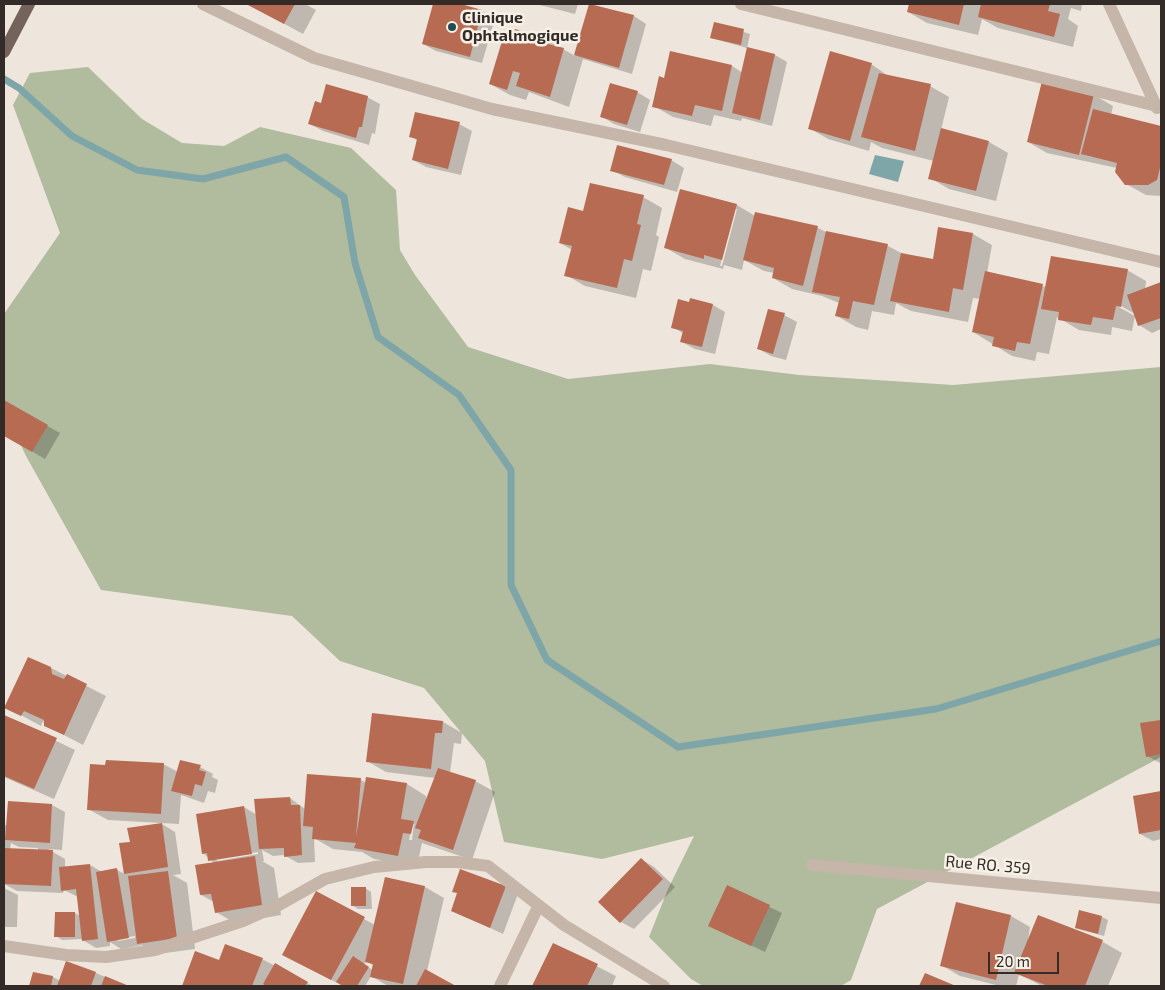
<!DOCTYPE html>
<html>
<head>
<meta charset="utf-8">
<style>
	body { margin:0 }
	#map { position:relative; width:1165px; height:990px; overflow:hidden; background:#eee6dc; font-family:"Exo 2",sans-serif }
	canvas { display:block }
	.frame { position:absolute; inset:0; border:5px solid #332b28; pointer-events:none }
	.scale { position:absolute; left:988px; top:952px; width:71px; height:22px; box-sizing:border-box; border:2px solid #332b28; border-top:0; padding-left:6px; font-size:15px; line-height:18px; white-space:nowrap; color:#332b28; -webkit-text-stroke:4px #f7f0e7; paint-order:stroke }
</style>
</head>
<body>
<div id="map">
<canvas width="1165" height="990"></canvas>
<div class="frame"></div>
<div class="scale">20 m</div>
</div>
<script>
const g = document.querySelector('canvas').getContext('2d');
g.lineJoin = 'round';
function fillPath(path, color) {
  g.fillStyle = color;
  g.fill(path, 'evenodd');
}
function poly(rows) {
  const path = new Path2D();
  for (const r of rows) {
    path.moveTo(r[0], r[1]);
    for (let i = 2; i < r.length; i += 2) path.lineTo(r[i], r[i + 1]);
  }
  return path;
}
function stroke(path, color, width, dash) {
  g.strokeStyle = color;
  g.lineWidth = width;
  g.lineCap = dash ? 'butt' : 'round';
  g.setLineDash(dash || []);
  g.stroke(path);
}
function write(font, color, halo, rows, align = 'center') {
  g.font = font + ' "Exo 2",sans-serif';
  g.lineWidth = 5;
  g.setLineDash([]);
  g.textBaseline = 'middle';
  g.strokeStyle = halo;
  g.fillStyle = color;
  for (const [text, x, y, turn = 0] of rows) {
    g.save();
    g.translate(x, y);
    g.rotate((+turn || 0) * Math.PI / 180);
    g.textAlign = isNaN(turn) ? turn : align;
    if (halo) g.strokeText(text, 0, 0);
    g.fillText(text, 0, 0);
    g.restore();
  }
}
fillPath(poly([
	[88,67,142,119,182,143,224,146,260,127,351,148,396,190,400,250,415,275,468,347,568,379,710,364,799,375,953,385,1161,367,1161,757,877,909,851,980,841,986,703,986,691,979,649,937,668,889,694,836,602,859,504,842,485,761,424,688,340,661,292,616,101,590,26,456,4,410,4,314,60,233,13,105,30,73]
]), '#b1bb9e');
fillPath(poly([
	[875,155,904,161,898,182,869,174]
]), '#7ea6a8');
fillPath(poly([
	[248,4,305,4,316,10,303,34],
	[434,4,456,4,482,11,495,18,482,63,436,51,423,44],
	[536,4,578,4,575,14],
	[591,4,634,16,646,24,632,74,583,59,569,107,529,92,526,100,510,95,490,84,549,41,575,56],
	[910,4,1082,4,1081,11,1071,8,1068,19,1078,26,1073,47,998,28,982,19,978,35,927,23,908,12],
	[715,23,750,34,747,48,711,38],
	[775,55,787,62,772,126,742,118,741,121,714,115,711,126,673,117,654,106,665,79,732,66,743,73],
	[871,64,890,77,930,86,949,97,941,130,989,142,1008,153,996,201,949,189,930,178,934,161,882,148,871,142,869,151,828,139,809,128],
	[637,92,650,100,640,132,614,124,601,116],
	[1094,95,1113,106,1111,115,1161,127,1161,196,1146,195,1126,184,1117,168,1047,153,1028,142],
	[367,97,380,104,375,134,372,133,369,145,323,131,310,124,321,104],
	[459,124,472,131,461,175,426,167,413,160,418,141,410,136],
	[671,160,684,168,677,192,625,177,612,170],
	[681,191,737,205,755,216,756,214,818,228,826,232,888,246,903,254,934,260,973,234,992,245,987,273,1046,287,1127,270,1146,281,1145,290,1161,284,1161,329,1152,333,1139,325,1135,314,1116,303,1115,305,1135,316,1132,331,1112,327,1111,335,1079,330,1057,317,1049,354,1037,352,1035,361,1012,356,973,332,980,299,973,298,968,322,911,311,896,303,894,315,872,311,868,330,856,327,837,316,839,303,822,296,792,289,773,278,774,273,764,271,744,260,742,270,724,265,723,269,685,259,666,248],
	[735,209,737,209,722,266,720,266],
	[643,197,662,208,656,235,659,237,651,271,643,269,636,298,585,286,566,275,572,250,560,243,584,212],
	[690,303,713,305,725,312,715,354,695,349,682,342,684,334,673,327],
	[784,315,797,322,786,360,771,356,759,349],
	[4,402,60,433,45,459,4,435],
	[51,668,106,696,83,745,45,725,43,721,41,726,6,707],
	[373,714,443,722,462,733,461,744,454,743,450,773,475,781,495,792,472,860,422,843,417,866,374,859,362,852,333,849,314,838,315,862,298,863,284,855,273,856,262,850,264,861,262,861,274,868,281,915,235,923,216,912,214,902,201,895,214,863,203,853,244,807,257,815,290,798,305,809,361,780,366,783,407,784,426,796,426,803,435,778,386,772,367,761],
	[412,824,414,824,412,840,409,840],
	[258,852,258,854,218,861,215,859],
	[4,716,75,750,54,799,4,777],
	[1161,721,1161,763,1160,763,1147,756,1142,724],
	[163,764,178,772,200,767,213,774,212,777,218,780,215,793,208,791,204,803,181,795,179,824,108,820,88,809],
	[1161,792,1161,839,1153,841,1140,834,1134,797],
	[52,805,65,812,62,850,48,849,65,859,65,868,90,865,102,872,117,870,125,874,121,844,131,843,162,824,175,832,181,874,173,875,187,883,195,949,158,954,142,945,121,949,110,942,110,946,96,948,81,939,62,940,56,936,56,913,75,913,80,916,78,897,64,890,63,893,17,891,4,884,4,824,7,826],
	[11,843,19,847,38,848,38,851,10,849],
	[135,936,135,938,118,941,118,939],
	[641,859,654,867,675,887,634,929,621,922,600,902],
	[425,887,444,898,427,971,453,986,388,986,371,976,365,986,343,986,303,965,316,893,375,925],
	[366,961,374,966,373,970,364,965],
	[505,887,518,894,503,934,452,910],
	[728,887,782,913,765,952,710,926],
	[4,888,18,895,17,927,4,927],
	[365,888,371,892,372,909,358,909,352,905],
	[957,903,1011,916,1030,927,1028,941,1038,916,1103,942,1122,953,1108,986,1042,986,1019,974,1016,986,1000,986,960,976,941,965],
	[1102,917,1108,920,1104,936,1076,928],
	[553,944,616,976,612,986,534,986],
	[196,953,219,962,262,959,313,986,183,986],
	[67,962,96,973,126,986,31,986,34,973,53,977,60,981]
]), '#0003');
stroke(poly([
	[4,79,19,88,72,136,137,170,203,179,286,157,344,197,355,263,378,337,459,395,511,470,511,585,547,660,678,747,936,709,1161,641]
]), '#7ea6a8', 7);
fillPath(poly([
	[246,4,295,4,284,24],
	[433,4,461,4,482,10,470,57,422,44],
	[589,4,634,15,619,68,574,55],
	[909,4,964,4,959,25,907,12],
	[981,4,1050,4,1048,11,1060,14,1054,37,978,17],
	[714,22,744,29,741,45,710,38],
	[515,29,550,40,548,44,564,48,550,97,516,86,520,73,513,71,507,90,489,84,505,31,513,34],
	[747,47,775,54,760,120,732,113],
	[670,51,732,65,722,111,695,105,692,116,652,107,659,76,664,78],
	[830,51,872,63,850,141,808,129],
	[879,73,931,84,915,151,861,137],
	[1042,81,1094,94,1079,155,1027,142],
	[610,83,638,91,627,125,600,117],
	[326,84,368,96,362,127,359,127,356,138,308,124,315,101,321,103],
	[1093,109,1161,126,1161,164,1157,180,1148,185,1125,185,1115,172,1117,163,1081,154],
	[415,112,460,122,448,169,412,160,417,139,409,137],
	[941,128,989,141,976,191,928,179],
	[617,145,672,159,664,185,610,171],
	[590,183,644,195,637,224,641,225,632,261,624,259,617,288,564,276,572,246,559,243,568,207,583,211],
	[680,189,737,204,722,260,704,255,704,259,664,248],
	[755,212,818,226,803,286,772,278,774,268,743,260],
	[938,227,973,233,963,290,953,288,949,312,890,301,901,253,933,259],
	[826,231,888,244,874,305,853,301,849,319,835,316,840,297,812,292],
	[1051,256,1128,269,1121,307,1116,306,1113,320,1093,317,1091,325,1058,320,1059,312,1041,309],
	[985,271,1043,284,1030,344,1017,342,1015,351,992,346,994,337,972,332],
	[1161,282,1161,318,1138,326,1127,295],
	[690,298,713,304,702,347,680,342,683,331,671,328,678,299,689,302],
	[768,309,785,313,773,354,757,349],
	[4,400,48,425,32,452,4,436],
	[28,657,51,667,52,674,64,679,67,674,87,684,64,735,44,726,44,720,24,711,21,716,4,708],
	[372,713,443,721,442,733,435,733,431,769,366,762],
	[4,715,57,738,34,789,4,776],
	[1161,720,1161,754,1146,757,1140,723],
	[106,760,164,763,161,814,87,810,90,764,105,765],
	[180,760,201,765,199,770,206,772,202,786,195,784,192,796,171,791],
	[438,768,476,780,453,850,418,838,421,830,415,828],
	[307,774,361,778,356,837,366,777,407,783,401,819,414,821,411,834,403,833,398,856,354,848,356,843,312,839,313,827,303,826],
	[1161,791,1161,830,1139,834,1133,796],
	[290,797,291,805,300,805,302,855,284,857,284,848,259,849,254,799],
	[8,801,52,804,50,843,5,840],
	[244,806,252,854,208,861,207,853,202,854,196,814],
	[162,823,168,867,124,874,119,843,130,842,127,828],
	[4,848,53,850,51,886,4,884],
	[255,856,262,905,215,913,211,894,200,895,195,865],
	[641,858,663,879,620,923,598,902],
	[90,864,98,939,82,941,76,889,61,891,59,867],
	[117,868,129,938,107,942,96,872],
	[460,869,506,886,490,928,451,911,457,893,452,892],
	[168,871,177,938,137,944,128,876],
	[385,877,425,886,403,984,370,977,373,964,365,962],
	[727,885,770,905,751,946,708,926],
	[351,887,366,887,366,906,351,906],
	[316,891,365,917,331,980,282,955],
	[956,902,1011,915,996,980,940,966],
	[1079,910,1102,916,1098,934,1075,928],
	[55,912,75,912,75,937,54,937],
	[1038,915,1103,940,1085,986,1048,986,1014,973],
	[553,943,598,964,587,986,532,986],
	[225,944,263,958,252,986,182,986,195,951,219,960],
	[353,956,369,967,357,986,343,986,336,982],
	[66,961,96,972,91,986,57,986],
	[275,963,308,982,305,986,266,986,263,984],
	[425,969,456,986,416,986],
	[33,972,53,976,51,986,29,986],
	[925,973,956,986,919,986],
	[105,976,129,986,101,986]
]), '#b66b52');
stroke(poly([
	[203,4,314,58,492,109,666,145,1161,262],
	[741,4,1161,107],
	[1109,4,1157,108],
	[812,865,1161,898],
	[4,946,66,955,106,957,155,950,243,921,279,905,325,879,374,867,426,862,457,862,488,866,564,925,664,986],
	[500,986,538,907]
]), '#c5b6a9', 12);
stroke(poly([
	[4,52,29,4]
]), '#73635b', 12);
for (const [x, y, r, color] of [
	[452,27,5,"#234c4f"]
]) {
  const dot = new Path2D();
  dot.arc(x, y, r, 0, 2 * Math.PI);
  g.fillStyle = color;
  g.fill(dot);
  stroke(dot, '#f7f0e7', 2);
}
write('bold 16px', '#332b28', '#f7f0e7', [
	["Clinique",462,18],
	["Ophtalmogique",462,36]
], 'left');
write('16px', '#332b28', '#f7f0e7', [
	["Rue RO. 359",988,865,5]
]);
</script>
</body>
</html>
